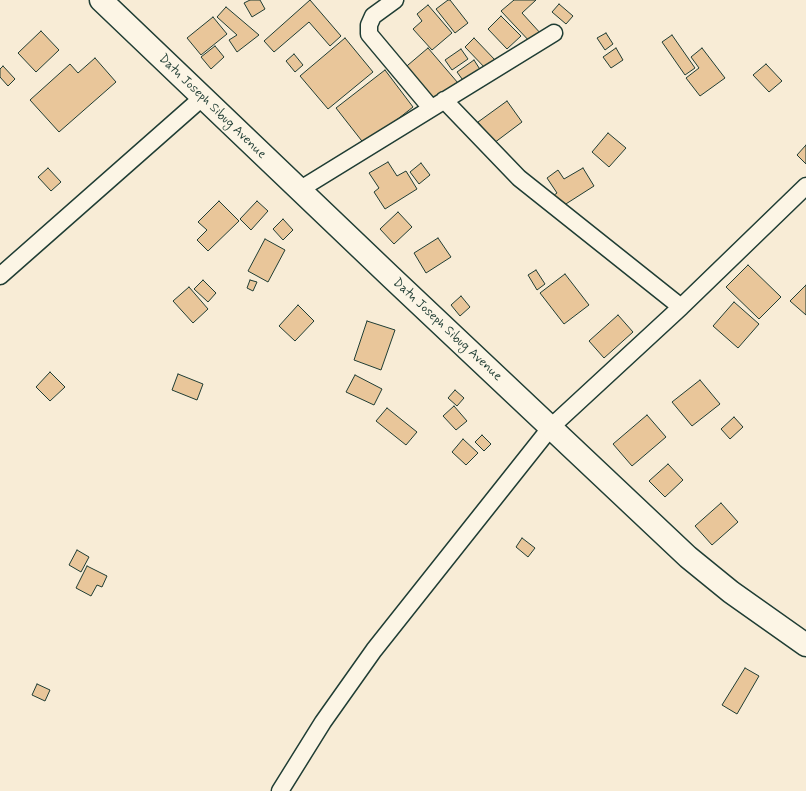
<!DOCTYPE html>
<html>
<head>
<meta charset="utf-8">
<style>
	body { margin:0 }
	canvas { display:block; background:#f8ecd6 }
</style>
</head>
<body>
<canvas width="806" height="791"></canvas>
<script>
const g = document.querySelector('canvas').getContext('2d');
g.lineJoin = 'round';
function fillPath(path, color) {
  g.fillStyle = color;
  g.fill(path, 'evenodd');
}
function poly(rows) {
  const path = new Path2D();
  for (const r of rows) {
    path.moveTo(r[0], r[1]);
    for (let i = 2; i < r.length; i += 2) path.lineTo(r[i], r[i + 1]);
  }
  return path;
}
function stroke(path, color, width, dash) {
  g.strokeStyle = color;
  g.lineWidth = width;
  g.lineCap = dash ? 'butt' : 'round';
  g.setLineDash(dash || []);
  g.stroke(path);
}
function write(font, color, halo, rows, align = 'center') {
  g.font = font + ' Mynerve,sans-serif';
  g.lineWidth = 3;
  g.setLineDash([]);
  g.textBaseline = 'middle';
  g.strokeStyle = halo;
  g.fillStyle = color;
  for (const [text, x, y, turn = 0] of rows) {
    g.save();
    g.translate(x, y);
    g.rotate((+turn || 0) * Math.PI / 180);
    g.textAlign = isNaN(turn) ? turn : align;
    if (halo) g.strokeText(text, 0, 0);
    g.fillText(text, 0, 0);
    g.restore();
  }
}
const building = poly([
	[250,0,260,0,265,9,252,17,244,3,250,0],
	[310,0,341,36,330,46,309,22,274,52,264,41,310,0],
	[448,0,450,0,468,23,455,33,436,9,448,0],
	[514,0,536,0,522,13,542,35,532,44,501,11,514,0],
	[559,4,573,16,566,24,552,12,559,4],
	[428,5,452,33,432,50,413,29,422,21,417,14,428,5],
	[226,7,259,35,237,52,229,40,237,35,217,17,226,7],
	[501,16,521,36,507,49,488,29,501,16],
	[213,17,227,34,201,55,187,38,213,17],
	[41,31,59,50,36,72,18,53,41,31],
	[606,33,613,44,605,50,597,38,606,33],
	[672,35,695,68,685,75,662,42,672,35],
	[345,38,373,72,328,109,300,76,345,38],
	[474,38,496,61,487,70,465,47,474,38],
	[215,46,224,57,211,69,201,57,215,46],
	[428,48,458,83,431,106,401,71,428,48],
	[616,48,623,60,611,68,603,57,616,48],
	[702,48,725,78,700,96,686,78,699,68,691,57,702,48],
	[461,49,468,59,452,70,445,60,461,49],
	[294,54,303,65,295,72,286,61,294,54],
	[95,58,116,82,59,132,30,100,70,64,78,73,95,58],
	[474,60,481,71,465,83,457,72,474,60],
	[766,64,782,81,769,92,753,75,766,64],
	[3,66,15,79,8,86,0,77,0,69,3,66],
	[385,70,413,107,365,145,336,108,385,70],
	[507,101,522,122,494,143,478,122,507,101],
	[608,133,626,148,609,167,592,152,608,133],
	[806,145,806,164,797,155,806,145],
	[388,162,397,176,406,171,417,189,385,209,374,192,379,188,369,173,388,162],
	[421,163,430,175,419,184,410,172,421,163],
	[48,168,61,182,51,191,38,177,48,168],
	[583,168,594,186,558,209,550,198,557,193,547,178,558,170,564,179,583,168],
	[219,201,239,221,208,251,197,240,207,230,198,222,219,201],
	[257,201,268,211,251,230,240,219,257,201],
	[398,212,412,227,394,244,380,229,398,212],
	[283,219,293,230,283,240,273,229,283,219],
	[438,238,451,257,426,273,414,253,438,238],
	[265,239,285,250,268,282,248,271,265,239],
	[748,265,781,297,759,319,726,287,748,265],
	[536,270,545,284,537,290,528,275,536,270],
	[565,274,589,305,564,324,540,293,565,274],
	[203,280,216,293,208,302,194,289,203,280],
	[250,280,257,282,253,291,247,288,250,280],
	[806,285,806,315,790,301,806,285],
	[189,287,208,309,193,323,173,301,189,287],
	[461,296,470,307,460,316,451,305,461,296],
	[734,302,759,324,738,348,713,326,734,302],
	[298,305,314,321,295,341,279,326,298,305],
	[618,315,633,332,604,358,589,341,618,315],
	[367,321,395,330,381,370,354,360,367,321],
	[50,372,65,387,50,401,36,387,50,372],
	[178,374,203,384,197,400,172,390,178,374],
	[355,375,382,389,374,405,346,392,355,375],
	[700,380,720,404,692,426,672,402,700,380],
	[455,390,464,398,457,406,448,398,455,390],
	[454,406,467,421,456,430,443,416,454,406],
	[387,408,417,432,406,445,376,421,387,408],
	[647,415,666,437,632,466,613,444,647,415],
	[734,417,743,427,730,439,721,429,734,417],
	[482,435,491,444,484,451,475,442,482,435],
	[463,439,478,453,466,465,452,452,463,439],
	[668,464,683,480,665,497,649,481,668,464],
	[721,503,738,522,712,545,695,526,721,503],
	[522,538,535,548,528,557,516,547,522,538],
	[77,550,89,557,81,572,69,565,77,550],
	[87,566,107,576,102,587,97,585,91,596,76,588,87,566],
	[745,668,759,676,737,714,722,705,745,668],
	[37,684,50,690,45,701,32,695,37,684]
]);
fillPath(building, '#e9c69a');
stroke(building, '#1f3d34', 1);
const minor = poly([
	[395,0,373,16,369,25,369,34,431,108],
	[444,100,519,178,681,307],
	[299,190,554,33],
	[0,276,203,97],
	[280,791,323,722,374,650,551,427,681,307,806,186]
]);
const secondary = poly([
	[101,0,391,277,688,557,731,592,806,645]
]);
stroke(minor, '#1f3d34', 19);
stroke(secondary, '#1f3d34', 25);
stroke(minor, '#fcf5e5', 16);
stroke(secondary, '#fcf5e5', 22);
write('13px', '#1f3d34', '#fcf5e5', [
	["Datu Joseph Sibug Avenue",212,107,44],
	["Datu Joseph Sibug Avenue",447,330,43]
]);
</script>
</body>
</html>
